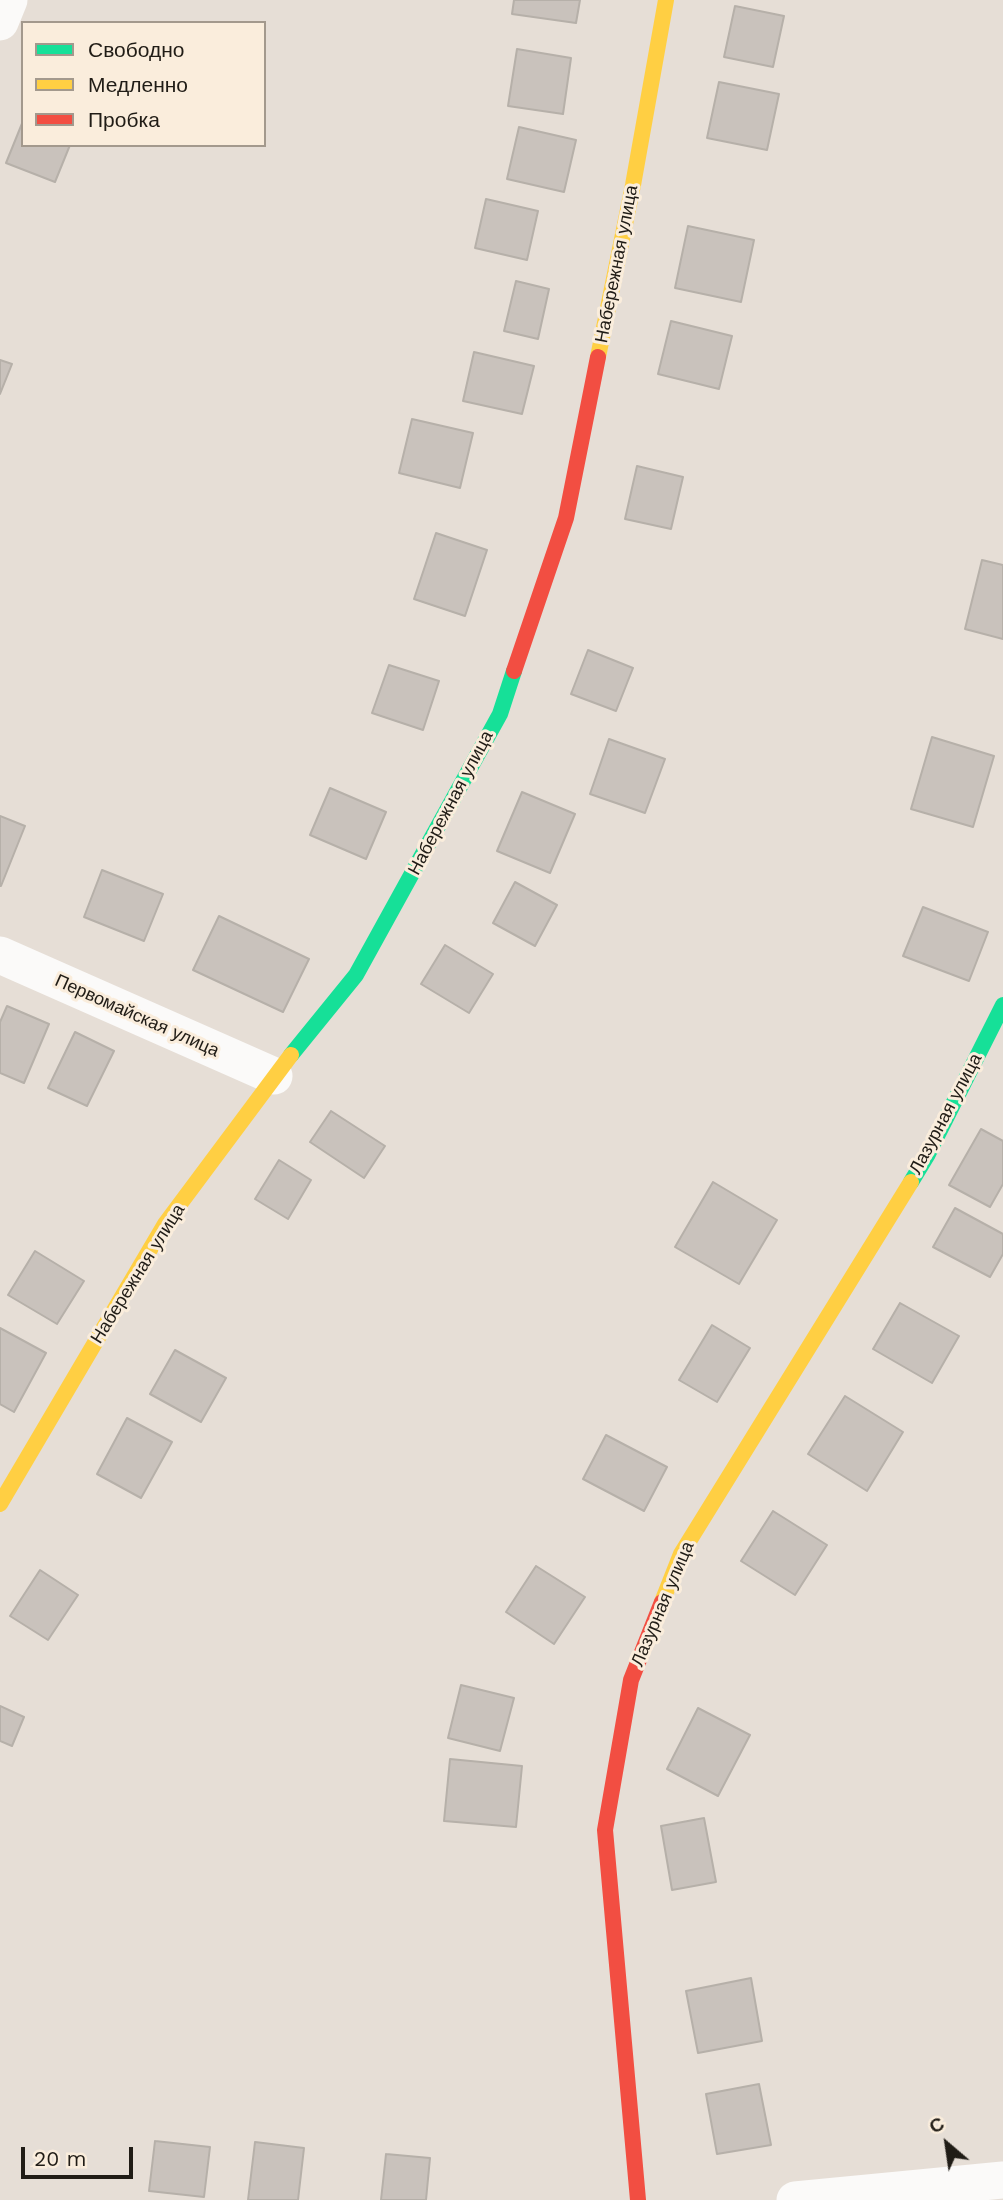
<!DOCTYPE html>
<html>
<head>
<meta charset="utf-8">
<style>
	body { margin:0 }
	#map { position:relative; width:1003px; height:2200px; overflow:hidden; background:#e6ded6; font-family:"Work Sans",sans-serif }
	canvas { display:block }
	.legend { position:absolute; left:21px; top:21px; width:245px; height:126px; box-sizing:border-box; background:#faeddc; border:2px solid #a3998d; margin:0; padding:9px 12px; list-style:none; font-size:21px; color:#201c16 }
	.legend li { display:flex; align-items:center; gap:14px; height:35px }
	.legend b { width:35px; border:2px solid #a3998d }
	.north { position:absolute; left:912px; top:2109px; width:70px; height:70px; -webkit-text-stroke:5px #faeddc; paint-order:stroke; rotate:331deg; font-size:19px; font-weight:700; line-height:28px; text-align:center; color:#201c16 }
	.north::after { content:''; display:block; margin:auto; width:24px; height:32px; background:#201c16; clip-path:polygon(50% 0,100% 100%,50% 72%,0 100%) }
	.scale { position:absolute; left:21px; top:2147px; width:112px; height:32px; box-sizing:border-box; border:4px solid #201c16; border-top:0; padding-left:9px; font-size:21px; line-height:24px; white-space:nowrap; color:#201c16; -webkit-text-stroke:5px #faeddc; paint-order:stroke }
</style>
</head>
<body>
<div id="map">
<canvas width="1003" height="2200"></canvas>
<ul class="legend">
<li><b style="height:9px;background:#16e098"></b>Свободно</li>
<li><b style="height:9px;background:#ffcf43"></b>Медленно</li>
<li><b style="height:9px;background:#f24e42"></b>Пробка</li>
</ul>
<div class="north">С</div>
<div class="scale">20 m</div>
</div>
<script>
const g = document.querySelector('canvas').getContext('2d');
g.lineJoin = 'round';
function fillPath(path, color) {
  g.fillStyle = color;
  g.fill(path, 'evenodd');
}
function poly(rows) {
  const path = new Path2D();
  for (const r of rows) {
    path.moveTo(r[0], r[1]);
    for (let i = 2; i < r.length; i += 2) path.lineTo(r[i], r[i + 1]);
  }
  return path;
}
function stroke(path, color, width, dash) {
  g.strokeStyle = color;
  g.lineWidth = width;
  g.lineCap = dash ? 'butt' : 'round';
  g.setLineDash(dash || []);
  g.stroke(path);
}
function write(font, color, halo, rows, align = 'center') {
  g.font = font + ' "Work Sans",sans-serif';
  g.lineWidth = 6;
  g.setLineDash([]);
  g.textBaseline = 'middle';
  g.strokeStyle = halo;
  g.fillStyle = color;
  for (const [text, x, y, turn = 0] of rows) {
    g.save();
    g.translate(x, y);
    g.rotate((+turn || 0) * Math.PI / 180);
    g.textAlign = isNaN(turn) ? turn : align;
    if (halo) g.strokeText(text, 0, 0);
    g.fillText(text, 0, 0);
    g.restore();
  }
}
const building = poly([
	[514,0,580,0,576,23,512,14,514,0],
	[735,6,784,16,773,67,724,57,735,6],
	[517,49,571,58,563,114,508,106,517,49],
	[719,82,779,94,767,150,707,138,719,82],
	[23,121,23,145,70,145,55,182,6,163,23,121],
	[519,127,576,140,564,192,507,179,519,127],
	[486,199,538,211,527,260,475,248,486,199],
	[688,226,754,240,741,302,675,288,688,226],
	[516,281,549,289,538,339,504,331,516,281],
	[671,321,732,336,719,389,658,374,671,321],
	[474,352,534,366,522,414,463,401,474,352],
	[0,360,12,364,0,394,0,360],
	[412,419,473,433,460,488,399,473,412,419],
	[637,466,683,477,671,529,625,519,637,466],
	[436,533,487,550,465,616,414,599,436,533],
	[982,560,1003,565,1003,639,965,629,982,560],
	[588,650,633,668,616,711,571,694,588,650],
	[389,665,439,681,423,730,372,713,389,665],
	[932,737,994,756,973,827,911,809,932,737],
	[609,739,665,759,645,813,590,794,609,739],
	[330,788,386,812,366,859,310,835,330,788],
	[522,792,575,814,550,873,497,851,522,792],
	[0,816,25,826,1,886,0,886,0,816],
	[102,870,163,894,144,941,84,917,102,870],
	[515,882,557,905,535,946,493,923,515,882],
	[923,907,988,932,969,981,903,956,923,907],
	[219,916,309,959,283,1012,193,970,219,916],
	[445,945,493,974,469,1013,421,984,445,945],
	[7,1006,49,1024,24,1083,0,1073,0,1022,7,1006],
	[75,1032,114,1051,87,1106,48,1088,75,1032],
	[331,1111,385,1146,364,1178,310,1142,331,1111],
	[981,1129,1003,1141,1003,1184,990,1207,949,1185,981,1129],
	[279,1160,311,1180,288,1219,255,1199,279,1160],
	[713,1182,777,1220,739,1284,675,1247,713,1182],
	[955,1208,1003,1234,1003,1254,990,1277,933,1247,955,1208],
	[35,1251,84,1281,57,1324,8,1295,35,1251],
	[900,1303,959,1336,932,1383,873,1349,900,1303],
	[712,1325,750,1348,717,1402,679,1380,712,1325],
	[0,1328,46,1353,14,1412,0,1404,0,1328],
	[175,1350,226,1378,201,1422,150,1394,175,1350],
	[845,1396,903,1432,867,1491,808,1454,845,1396],
	[127,1418,172,1442,141,1498,97,1474,127,1418],
	[606,1435,667,1467,644,1511,583,1479,606,1435],
	[773,1511,827,1545,795,1595,741,1561,773,1511],
	[536,1566,585,1597,554,1644,506,1612,536,1566],
	[40,1570,78,1595,48,1640,10,1616,40,1570],
	[461,1685,514,1698,500,1751,448,1738,461,1685],
	[0,1706,24,1717,12,1746,0,1741,0,1706],
	[698,1708,750,1735,718,1796,667,1769,698,1708],
	[450,1759,522,1766,516,1827,444,1821,450,1759],
	[704,1818,716,1882,672,1890,661,1826,704,1818],
	[751,1978,762,2041,698,2053,686,1991,751,1978],
	[759,2084,771,2145,717,2154,706,2094,759,2084],
	[155,2141,210,2147,204,2197,149,2191,155,2141],
	[255,2142,304,2148,298,2200,248,2200,255,2142],
	[386,2154,430,2158,426,2200,381,2200,386,2154]
]);
fillPath(building, '#c9c2bc');
stroke(building, '#b6b0a9', 2);
stroke(poly([
	[0,22,9,0],
	[0,955,274,1076],
	[795,2200,1003,2180]
]), '#fbfaf9', 37);
stroke(poly([
	[291,1055,356,975,500,714,514,671],
	[911,1182,928,1154,1003,1005]
]), '#16e098', 16);
stroke(poly([
	[598,357,633,185,666,0],
	[0,1504,165,1224,291,1055],
	[662,1602,681,1554,911,1182]
]), '#ffcf43', 16);
stroke(poly([
	[514,671,566,518,598,357],
	[638,2200,605,1830,631,1680,662,1602]
]), '#f24e42', 16);
write('18px', '#201c16', '#faeddc', [
	["Набережная улица",617,264,-79],
	["Набережная улица",451,803,-62],
	["Первомайская улица",137,1016,24],
	["Лазурная улица",946,1114,-62],
	["Набережная улица",138,1274,-58],
	["Лазурная улица",663,1604,-67]
]);
</script>
</body>
</html>
